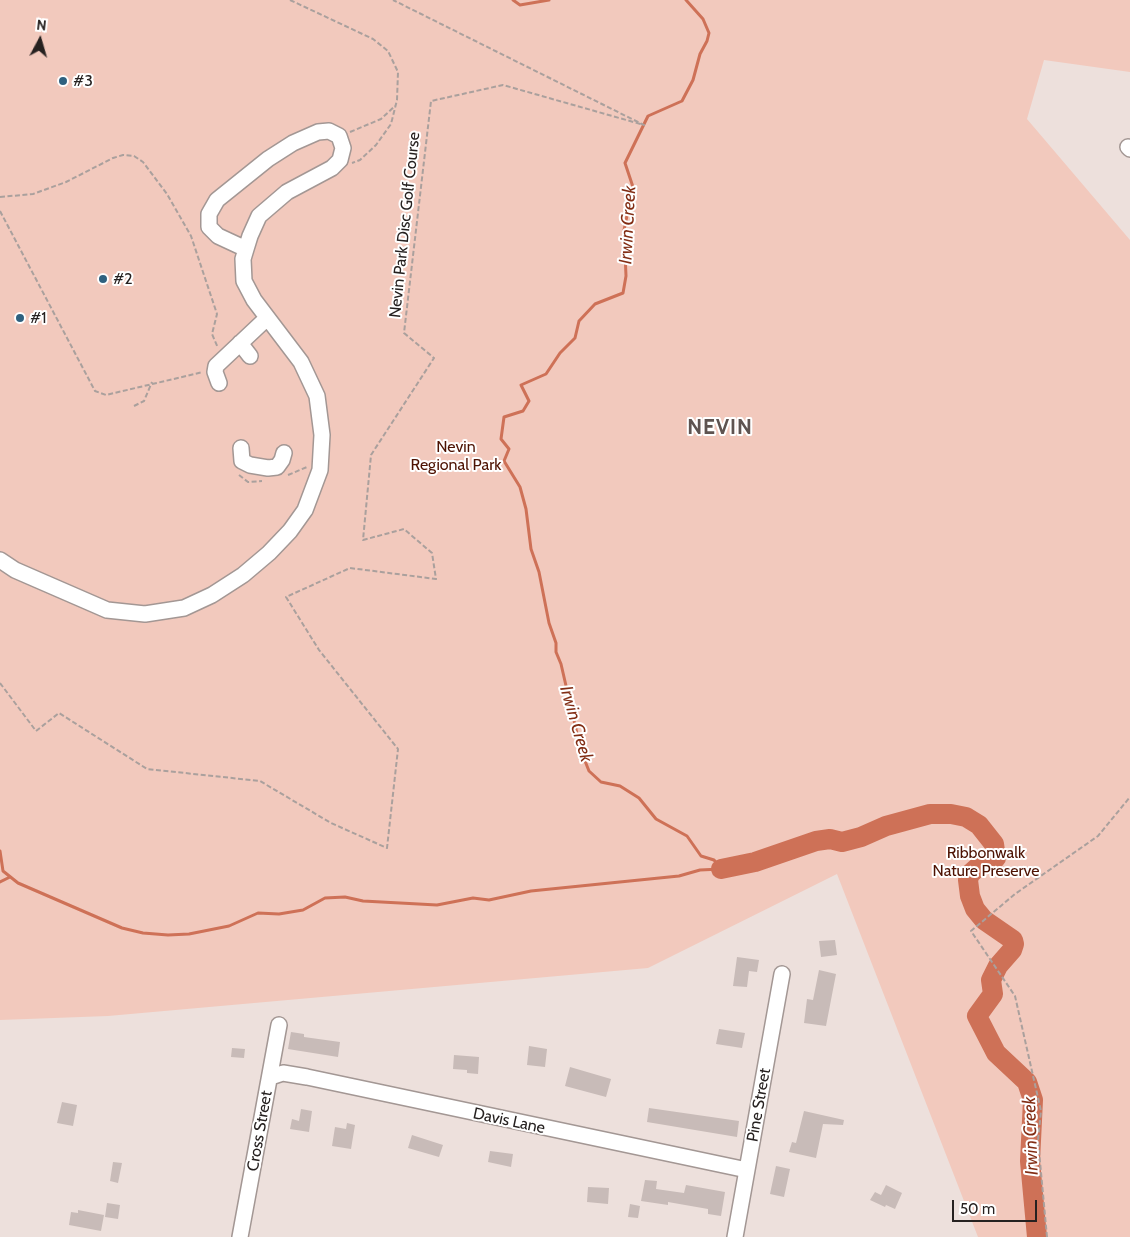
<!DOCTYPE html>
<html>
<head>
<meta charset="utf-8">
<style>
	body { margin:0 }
	#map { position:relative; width:1130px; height:1237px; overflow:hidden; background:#ede0dc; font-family:Cabin,sans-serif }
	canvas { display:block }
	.north { position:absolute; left:15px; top:15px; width:50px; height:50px; -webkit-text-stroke:4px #fff; paint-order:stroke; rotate:6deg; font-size:14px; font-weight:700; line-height:20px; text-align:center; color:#262120 }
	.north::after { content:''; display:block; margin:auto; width:18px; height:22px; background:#262120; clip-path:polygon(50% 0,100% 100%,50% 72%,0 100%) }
	.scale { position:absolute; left:952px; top:1200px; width:85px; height:22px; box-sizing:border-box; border:2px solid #262120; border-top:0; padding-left:6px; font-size:15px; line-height:18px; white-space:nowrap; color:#262120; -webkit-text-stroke:4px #fff; paint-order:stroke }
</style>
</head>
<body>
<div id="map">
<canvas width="1130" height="1237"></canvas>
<div class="north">N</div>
<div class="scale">50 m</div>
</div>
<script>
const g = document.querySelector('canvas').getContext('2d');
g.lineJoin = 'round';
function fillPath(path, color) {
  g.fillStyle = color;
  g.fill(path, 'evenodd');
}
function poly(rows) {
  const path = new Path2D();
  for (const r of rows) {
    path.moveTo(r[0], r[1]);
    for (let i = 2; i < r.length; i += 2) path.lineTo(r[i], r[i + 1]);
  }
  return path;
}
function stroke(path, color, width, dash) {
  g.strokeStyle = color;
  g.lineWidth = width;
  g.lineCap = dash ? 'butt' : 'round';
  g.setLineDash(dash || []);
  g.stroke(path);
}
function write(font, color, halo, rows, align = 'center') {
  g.font = font + ' Cabin,sans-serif';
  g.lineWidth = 4;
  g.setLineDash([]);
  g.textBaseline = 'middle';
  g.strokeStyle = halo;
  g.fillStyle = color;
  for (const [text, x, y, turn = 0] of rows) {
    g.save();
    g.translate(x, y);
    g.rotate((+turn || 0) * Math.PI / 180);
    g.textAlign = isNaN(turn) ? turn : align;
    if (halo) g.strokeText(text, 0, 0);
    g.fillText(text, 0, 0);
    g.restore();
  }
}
fillPath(poly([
	[0,0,1130,0,1130,72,1044,60,1027,119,1130,240,1130,1237,978,1237,837,874,648,968,108,1016,0,1020]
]), '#f2c9bd');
stroke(poly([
	[513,0,520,5,549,0],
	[686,0,703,19,709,33,707,41,700,54,693,80,682,101,648,116,625,163,633,187,624,230,626,276,623,293,595,304,579,321,575,338,560,353,546,374,521,385,529,401,523,411,504,417,501,439,509,449,504,461,520,487,526,509,531,549,539,572,549,623,556,643,556,652,561,664,581,751,589,771,601,782,620,786,639,798,656,819,687,836,701,856,714,860,721,869],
	[0,851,3,871,18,883,122,928,143,933,168,935,189,934,229,926,258,913,279,914,303,910,325,898,345,897,363,901,437,905,473,898,489,900,531,891,679,876,700,870,721,869],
	[0,882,10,877]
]), '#ce7157', 3);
stroke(poly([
	[721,869,755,862,816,841,830,839,842,842,861,837,886,826,930,814,951,814,966,817,979,825,994,844,996,858,991,863,980,865,970,874,968,880,970,896,975,909,984,920,1013,940,1014,944,1012,950,998,966,991,980,993,994,977,1016,996,1053,1027,1082,1033,1100,1030,1161,1037,1237]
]), '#ce7157', 20);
fillPath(poly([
	[835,940,837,955,821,957,819,941],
	[737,957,759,960,757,972,749,971,747,987,733,986],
	[819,970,836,974,826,1026,804,1023,807,999,813,1000],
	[719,1029,745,1033,742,1048,716,1044],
	[291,1032,304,1034,304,1037,340,1042,338,1057,288,1049],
	[529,1046,547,1049,545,1067,527,1065],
	[232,1048,245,1049,244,1058,231,1057],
	[454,1055,479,1057,478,1074,467,1073,467,1070,453,1069],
	[570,1067,611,1079,606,1097,565,1086],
	[62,1102,77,1105,73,1126,57,1123],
	[649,1108,739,1121,737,1137,647,1122],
	[301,1109,312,1111,309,1132,290,1129,292,1119,299,1121],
	[804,1111,844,1120,843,1125,823,1124,816,1158,789,1152,792,1142,796,1143],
	[347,1123,355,1125,351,1149,332,1146,335,1127,346,1129],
	[412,1135,443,1145,439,1157,408,1148],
	[490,1151,513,1154,511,1167,488,1162],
	[113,1162,122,1163,118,1183,110,1181],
	[776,1166,790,1169,784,1197,770,1194],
	[645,1180,657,1181,656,1189,684,1193,686,1185,725,1192,721,1216,708,1214,708,1209,668,1202,668,1205,641,1201],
	[886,1185,902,1193,895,1209,886,1205,885,1207,870,1200,875,1192,881,1195],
	[588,1187,609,1188,608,1204,587,1202],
	[107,1203,120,1205,118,1219,105,1217],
	[630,1204,640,1206,638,1218,628,1217],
	[78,1210,104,1215,101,1231,69,1225,71,1212,78,1213]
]), '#c8bbb8');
const minor = poly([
	[1128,147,1130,149],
	[240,343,250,356],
	[219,383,215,372,216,366,267,318],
	[241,448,242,461,250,465,268,468,277,467,282,460,284,453],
	[0,560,15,570,107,610,145,614,184,608,212,595,243,575,269,553,290,531,305,510,320,470,322,435,317,396,301,362,254,300,244,281,243,259,246,249,250,236,259,216,287,192,332,168,340,160,343,148,339,136,329,131,318,132,293,143,268,159,217,200,209,214,209,227,218,236,246,249],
	[271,1077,283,1073,307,1077,747,1170],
	[240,1237,279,1025],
	[735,1237,782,974]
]);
stroke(minor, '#a39794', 18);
stroke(poly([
	[290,0,373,39,388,51,398,72,397,100,391,124,376,145,360,160,352,163],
	[350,132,381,119,395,106],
	[0,197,33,194,66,182,113,158,123,155,134,156,143,162,167,194,191,236,217,314,212,334,218,348],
	[0,211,95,391,106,395,203,372],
	[134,406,144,401,152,382],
	[239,475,248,482,262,481],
	[288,475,307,467],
	[0,683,36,731,59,713,147,769,260,781,331,823,387,848,398,749,319,650,286,597,350,568,436,579,432,553,404,529,363,540,371,455,434,358,404,333,431,101,503,85,644,125,393,0],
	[1047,1237,1038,1140,1041,1111,1015,996,971,931,1015,894,1098,836,1130,797]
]), '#aaa09d', 2, [5, 2.5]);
stroke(minor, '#fff', 15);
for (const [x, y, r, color] of [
	[63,81,5,"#2f617f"],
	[103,279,5,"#2f617f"],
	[20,318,5,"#2f617f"]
]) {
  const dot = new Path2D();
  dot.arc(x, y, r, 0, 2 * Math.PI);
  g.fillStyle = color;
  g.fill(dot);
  stroke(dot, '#fff', 2);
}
write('16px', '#262120', '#fff', [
	["#3",73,81],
	["#2",113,279],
	["#1",30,318]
], 'left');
write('16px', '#262120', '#fff', [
	["Nevin Park Disc Golf Course",405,225,-84],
	["Pine Street",759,1105,-80],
	["Davis Lane",509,1121,12],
	["Cross Street",260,1131,-80]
]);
write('16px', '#4d1202', '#fff', [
	["Nevin",456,447],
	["Regional Park",456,465],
	["Ribbonwalk",986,853],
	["Nature Preserve",986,871]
]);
write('italic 18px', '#822d14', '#fff', [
	["Irwin Creek",628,225,-87],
	["Irwin Creek",576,724,74],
	["Irwin Creek",1031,1136,-92]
]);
g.letterSpacing = '1px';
write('bold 21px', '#5e5350', '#fff', [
	["NEVIN",720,428]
]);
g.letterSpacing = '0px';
</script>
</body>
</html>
